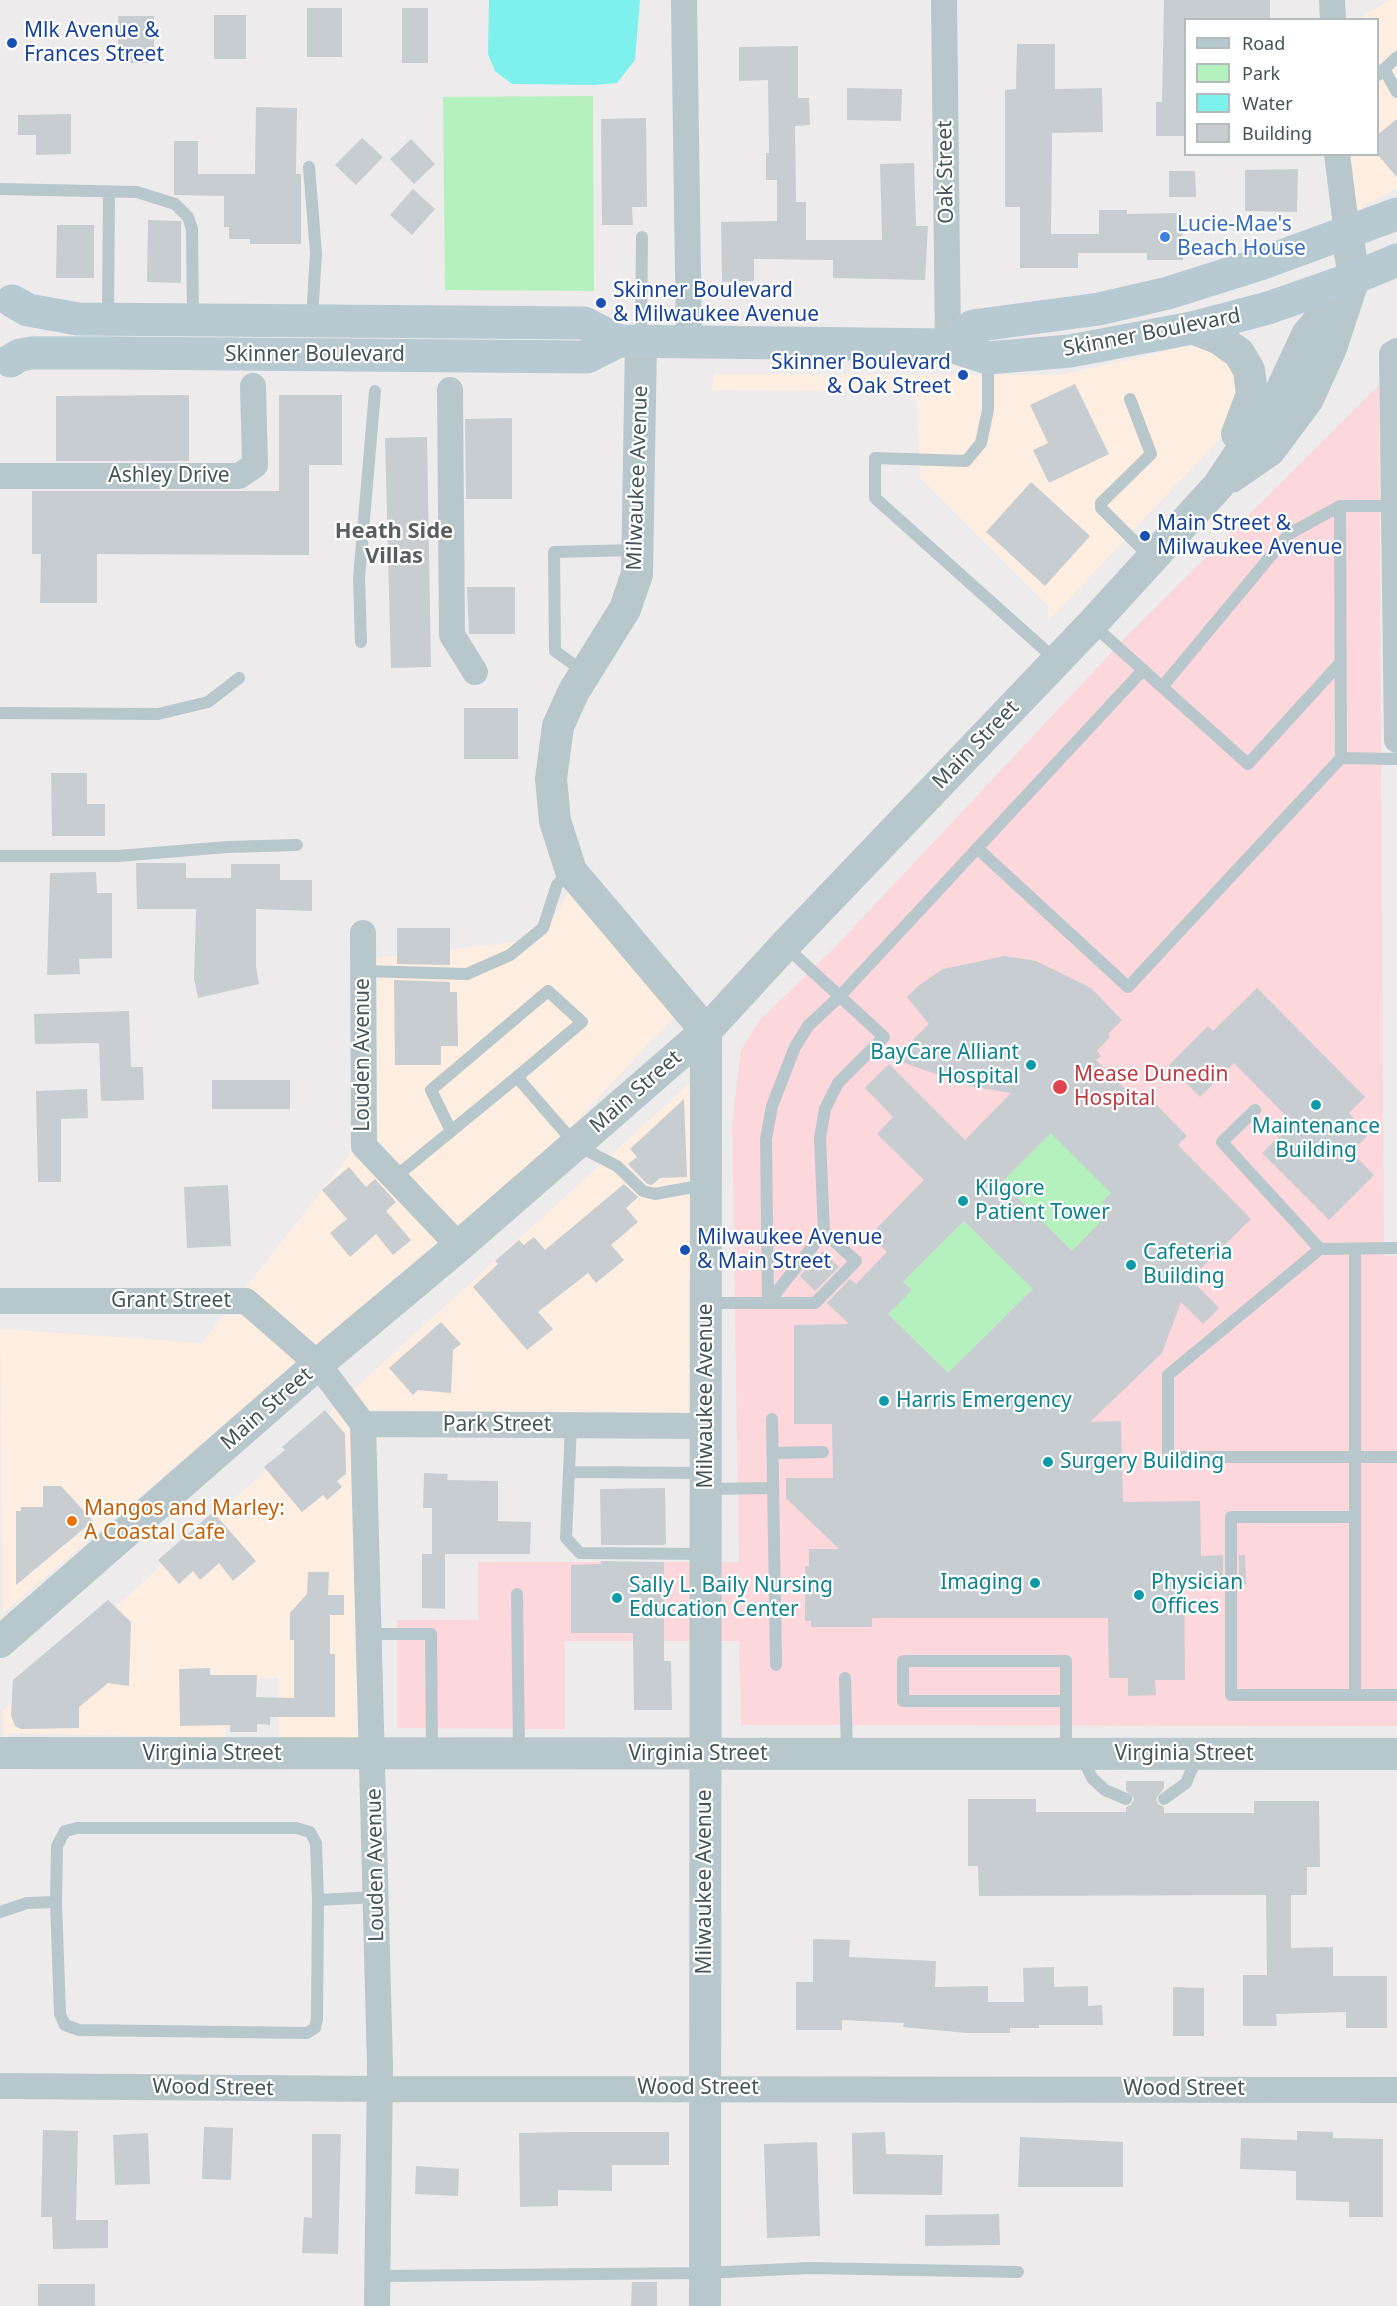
<!DOCTYPE html>
<html>
<head>
<meta charset="utf-8">
<style>
	body { margin:0 }
	#map { position:relative; width:1397px; height:2306px; overflow:hidden; background:#eeebec; font-family:"Noto Sans",sans-serif }
	canvas { display:block }
	.legend { position:absolute; left:1184px; top:18px; width:195px; height:138px; box-sizing:border-box; background:#fff; border:2px solid #b4bbbd; margin:0; padding:8px 10px; list-style:none; font-size:18px; color:#43545a }
	.legend li { display:flex; align-items:center; gap:12px; height:30px }
	.legend b { width:30px; border:2px solid #b4bbbd }
</style>
</head>
<body>
<div id="map">
<canvas width="1397" height="2306"></canvas>
<ul class="legend">
<li><b style="height:8px;background:#b7c9d1"></b>Road</li>
<li><b style="height:16px;background:#b5f1bf"></b>Park</li>
<li><b style="height:16px;background:#7ef1ef"></b>Water</li>
<li><b style="height:16px;background:#c7cdd1"></b>Building</li>
</ul>
</div>
<script>
const g = document.querySelector('canvas').getContext('2d');
g.lineJoin = 'round';
function fillPath(path, color) {
  g.fillStyle = color;
  g.fill(path, 'evenodd');
}
function poly(rows) {
  const path = new Path2D();
  for (const r of rows) {
    path.moveTo(r[0], r[1]);
    for (let i = 2; i < r.length; i += 2) path.lineTo(r[i], r[i + 1]);
  }
  return path;
}
function stroke(path, color, width, dash) {
  g.strokeStyle = color;
  g.lineWidth = width;
  g.lineCap = dash ? 'butt' : 'round';
  g.setLineDash(dash || []);
  g.stroke(path);
}
function write(font, color, halo, rows, align = 'center') {
  g.font = font + ' "Noto Sans",sans-serif';
  g.lineWidth = 4.5;
  g.setLineDash([]);
  g.textBaseline = 'middle';
  g.strokeStyle = halo;
  g.fillStyle = color;
  for (const [text, x, y, turn = 0] of rows) {
    g.save();
    g.translate(x, y);
    g.rotate((+turn || 0) * Math.PI / 180);
    g.textAlign = isNaN(turn) ? turn : align;
    if (halo) g.strokeText(text, 0, 0);
    g.fillText(text, 0, 0);
    g.restore();
  }
}
fillPath(poly([
	[1389,0,1397,0,1397,188,1356,211,1350,155,1378,154,1378,20,1359,19],
	[1196,344,1212,351,1230,363,1240,392,1225,433,1048,621,1048,606,920,478,917,402,906,391,712,390,714,374,1062,375],
	[570,891,675,1016,562,1136,457,1226,376,1140,375,958,540,939],
	[693,1080,693,1413,369,1410,353,1390],
	[353,1151,356,1156,437,1242,316,1345,253,1291,246,1287],
	[224,1315,242,1315,297,1362,3,1613,0,1329,202,1343],
	[335,1407,351,1430,361,1740,279,1739,278,1678,225,1679,225,1738,9,1733,8,1739,3,1739,3,1710]
]), '#fdeee1');
fillPath(poly([
	[1379,385,1384,1256,1397,1256,1397,1726,741,1725,739,1641,565,1641,565,1729,397,1728,397,1620,478,1620,478,1562,739,1562,732,1125,741,1050,759,1021,834,948,1125,638]
]), '#fcd7dc');
fillPath(poly([
	[593,96,594,291,445,290,443,97],
	[1155,1119,1111,1211,1072,1251,1002,1182,1051,1133],
	[964,1221,1012,1268,1038,1284,948,1373,888,1314,911,1290,903,1282]
]), '#b5f1bf');
fillPath(poly([
	[489,0,640,0,635,60,617,83,594,85,512,84,495,71,488,54]
]), '#7ef1ef');
fillPath(poly([
	[1164,0,1270,0,1270,20,1185,20,1185,136,1156,136,1156,102,1162,102],
	[307,8,342,8,342,57,307,57],
	[402,8,428,8,428,63,402,63],
	[214,15,246,15,246,59,214,59],
	[118,16,154,16,154,63,118,63],
	[1017,44,1055,44,1055,89,1102,88,1103,132,1052,133,1051,234,1099,234,1099,210,1127,210,1127,214,1182,213,1183,260,1147,260,1147,253,1078,253,1078,268,1020,268,1020,207,1005,207,1005,90,1016,89],
	[798,46,798,98,809,98,810,125,795,126,796,202,806,202,806,240,882,240,880,164,914,163,916,226,928,226,925,280,833,278,833,260,754,259,754,281,722,282,721,222,777,221,777,180,766,180,766,153,769,153,768,80,739,81,739,47],
	[847,88,902,89,901,121,847,120],
	[256,107,297,108,296,174,301,174,301,244,250,244,250,239,229,239,229,227,224,227,224,196,174,195,174,141,198,141,198,174,255,174],
	[71,114,71,154,36,155,36,135,18,135,18,115],
	[646,118,647,207,632,207,633,225,602,225,601,119],
	[1397,119,1397,177,1377,154,1377,135],
	[362,138,383,157,356,185,335,165],
	[411,139,435,164,414,184,390,159],
	[1298,169,1297,212,1245,211,1245,170],
	[1169,171,1195,171,1196,197,1169,197],
	[413,189,435,209,412,235,390,215],
	[148,220,181,221,181,283,147,282],
	[57,225,94,225,94,278,56,278],
	[1075,384,1109,454,1049,483,1033,450,1048,443,1030,405],
	[189,395,189,461,56,461,56,396],
	[279,395,342,395,342,465,309,465,309,555,97,554,97,603,40,603,41,554,32,554,32,491,279,491],
	[512,418,512,499,466,499,465,419],
	[427,437,431,667,391,668,385,438],
	[1031,482,1090,536,1045,586,986,532],
	[467,587,515,587,515,634,469,634],
	[464,708,518,708,518,759,464,759],
	[51,773,87,773,87,804,105,804,105,836,52,836],
	[136,863,186,863,186,878,231,878,231,864,280,864,280,880,312,880,312,911,256,909,256,967,259,984,198,998,194,979,196,909,137,909],
	[96,872,97,893,112,893,112,958,79,959,80,974,47,975,50,873],
	[397,928,450,928,450,965,397,964],
	[1005,956,1036,961,1091,988,1122,1020,1108,1034,1110,1037,1097,1051,1101,1056,1096,1060,1135,1099,1143,1091,1187,1136,1178,1145,1251,1219,1190,1279,1219,1308,1203,1324,1181,1302,1162,1353,1090,1422,1121,1421,1123,1502,1200,1501,1201,1556,1223,1555,1223,1584,1184,1585,1185,1680,1155,1680,1156,1695,1128,1696,1128,1678,1109,1678,1108,1618,872,1618,872,1627,811,1627,811,1621,805,1621,805,1566,809,1566,809,1549,839,1549,786,1498,786,1478,833,1478,832,1424,794,1424,794,1325,849,1324,827,1303,850,1279,856,1284,887,1252,879,1244,885,1237,876,1229,924,1180,877,1134,893,1117,865,1088,889,1064,965,1140,1011,1093,969,1086,894,1059,929,1024,907,997,918,986,943,969],
	[1051,1133,1111,1193,1102,1202,1111,1211,1072,1251,1002,1182],
	[964,1221,1033,1289,948,1373,888,1314,912,1290,903,1282],
	[394,980,450,982,450,992,457,992,458,1046,441,1046,441,1065,395,1065],
	[1257,988,1365,1097,1349,1113,1369,1134,1351,1152,1374,1175,1329,1220,1262,1153,1293,1123,1234,1063,1200,1097,1169,1065,1208,1026,1213,1031],
	[129,1011,131,1067,143,1067,144,1100,101,1101,99,1043,35,1044,34,1014],
	[212,1080,290,1080,290,1109,212,1109],
	[87,1089,88,1118,61,1119,61,1182,38,1182,36,1091],
	[684,1099,687,1177,660,1178,652,1185,647,1184,628,1164,637,1157,630,1149],
	[349,1167,366,1187,375,1179,396,1202,386,1211,411,1240,393,1255,376,1234,350,1257,330,1233,347,1219,322,1190],
	[624,1184,638,1197,626,1208,638,1222,611,1245,624,1260,596,1283,588,1273,538,1312,553,1329,527,1350,473,1287,498,1264,495,1261,519,1240,524,1245,534,1237,545,1250],
	[228,1185,231,1246,187,1248,184,1187],
	[823,1251,839,1267,815,1291,800,1276],
	[441,1322,461,1344,453,1350,451,1393,418,1390,413,1395,389,1368],
	[325,1410,345,1434,346,1474,337,1481,342,1487,327,1500,323,1495,302,1512,264,1467,285,1450,282,1447],
	[424,1473,448,1474,447,1480,498,1481,498,1521,531,1522,530,1554,445,1554,445,1609,422,1608,422,1554,432,1554,432,1508,423,1508],
	[43,1486,61,1486,93,1521,16,1585,16,1511,21,1511,21,1507,43,1507],
	[665,1488,666,1543,664,1545,601,1545,600,1489],
	[213,1512,256,1561,233,1581,219,1563,200,1580,193,1571,179,1584,158,1560],
	[1239,1555,1245,1555,1246,1584,1239,1584],
	[601,1561,664,1562,664,1661,671,1661,672,1710,634,1710,633,1633,571,1633,571,1565,601,1564],
	[308,1572,329,1572,328,1595,344,1595,344,1615,330,1615,330,1654,335,1654,335,1717,270,1717,270,1725,257,1724,257,1732,230,1732,230,1725,180,1726,179,1669,210,1668,210,1675,257,1675,256,1697,294,1698,294,1640,290,1640,290,1613,307,1594],
	[108,1600,131,1622,129,1686,108,1683,79,1707,79,1728,21,1729,15,1726,11,1715,13,1680],
	[1126,1781,1164,1781,1164,1788,1156,1799,1158,1804,1164,1807,1164,1813,1254,1813,1254,1801,1319,1801,1320,1867,1307,1867,1307,1895,1291,1895,1291,1948,1333,1947,1333,1976,1387,1976,1387,2028,1346,2028,1346,2012,1276,2014,1277,2026,1243,2026,1243,1975,1267,1975,1266,1895,979,1896,978,1866,968,1866,968,1799,1036,1799,1036,1812,1126,1812,1126,1807,1131,1805,1134,1799,1126,1790],
	[813,1939,850,1940,849,1957,936,1961,935,1987,988,1986,988,2002,1024,2002,1023,1968,1054,1967,1054,1987,1088,1986,1088,2006,1102,2005,1103,2025,1039,2025,1039,2028,1010,2028,1010,2033,967,2033,903,2027,904,2023,842,2020,842,2030,796,2030,796,1982,813,1982],
	[1173,1987,1204,1988,1204,2036,1173,2036],
	[204,2127,233,2128,231,2180,202,2179],
	[43,2130,78,2131,76,2220,108,2220,108,2248,53,2249,52,2217,41,2217],
	[1297,2131,1333,2132,1333,2138,1383,2139,1383,2217,1349,2217,1349,2202,1296,2200,1296,2171,1240,2169,1241,2138,1297,2140],
	[574,2132,669,2132,669,2165,612,2165,612,2191,558,2190,558,2206,520,2207,519,2133],
	[885,2132,886,2154,943,2155,942,2195,853,2194,852,2133],
	[148,2133,150,2184,115,2185,113,2135],
	[312,2134,341,2134,338,2254,302,2253,304,2217,312,2218],
	[1020,2137,1123,2142,1123,2187,1018,2187],
	[817,2142,820,2236,767,2238,764,2144],
	[416,2166,459,2169,458,2196,415,2194],
	[999,2214,1000,2245,925,2246,925,2215],
	[632,2282,657,2282,657,2306,631,2306],
	[38,2284,95,2284,95,2306,38,2306]
]), '#c7cdd1');
stroke(poly([
	[1384,69,1397,92],
	[1378,75,1397,57],
	[309,167,316,253,312,319],
	[0,189,137,192,175,204,188,217,192,229,193,320],
	[108,317,109,192],
	[641,340,642,237],
	[988,360,988,410,981,443,966,461,875,458,875,498,1056,660],
	[1130,399,1151,454,1101,503,1101,508,1151,558],
	[1093,625,1248,764,1341,662],
	[361,642,359,578,375,391],
	[584,672,555,651,554,552,635,550],
	[1162,687,1289,534,1340,506],
	[0,713,158,714,208,702,239,678],
	[1341,758,1397,759],
	[977,848,1128,987,1341,758,1340,506,1394,506],
	[0,856,118,856,227,847,297,845],
	[363,971,467,974,510,955,543,928,557,885,569,872],
	[517,1077,576,1145,617,1166,643,1191,655,1194,704,1185],
	[1255,1110,1222,1142,1320,1249,1397,1248],
	[394,1178,517,1077,582,1022,548,991,431,1090,451,1131],
	[1320,1249,1168,1375,1168,1457,1397,1457],
	[1355,1249,1355,1695],
	[707,1303,815,1303,856,1261,824,1232,820,1138,825,1109,838,1083,884,1037,785,946],
	[768,1303,766,1139,772,1106,795,1047,808,1026,840,996,1143,670],
	[768,1303,824,1232],
	[772,1419,776,1665],
	[571,1426,566,1538,580,1553,706,1554],
	[773,1453,823,1452],
	[569,1472,704,1473],
	[706,1489,773,1488],
	[1355,1517,1231,1517,1231,1695,1397,1695],
	[517,1594,519,1752],
	[370,1634,431,1634,432,1751],
	[845,1678,847,1754],
	[1066,1701,903,1701,903,1661,1066,1661,1066,1753],
	[1081,1755,1092,1778,1105,1790,1126,1799],
	[1164,1799,1186,1783,1197,1757],
	[56,1902,60,2014,65,2025,79,2030,307,2033,315,2028,317,2019,318,1900],
	[0,1912,27,1903,56,1902,57,1846,65,1831,77,1828,296,1828,310,1832,316,1843,318,1900,377,1897],
	[378,2276,705,2273,809,2268,1018,2272]
]), '#b8c7cc', 12);
stroke(poly([
	[684,0,689,341],
	[944,0,948,345],
	[1332,0,1333,20],
	[1337,154,1347,233],
	[1397,351,1392,354,1397,740],
	[450,390,452,635,475,672],
	[0,476,239,476,255,465,253,386],
	[363,933,364,1146,459,1246],
	[0,1301,246,1301,318,1364,363,1424,706,1426],
	[363,1424,380,2066,377,2306],
	[0,2086,381,2089,1397,2090]
]), '#b8c7cc', 26);
stroke(poly([
	[1192,328,1218,338,1239,353,1249,370,1252,394,1237,434],
	[641,342,637,574,625,609,574,691,558,726,551,779,555,821,571,871,706,1031,705,2306],
	[1231,477,1270,450,1308,399,1331,348,1354,278,1347,233],
	[0,1642,318,1364,459,1246,706,1031,787,943,1092,624,1218,486,1280,393,1307,335,1354,278],
	[0,1753,1397,1754]
]), '#b8c7cc', 32);
stroke(poly([
	[12,301,28,310,78,319,584,323,619,341,948,345,988,358,1070,351,1192,328,1268,308,1354,278,1397,260],
	[948,345,973,326,1099,309,1168,293,1260,264,1397,214],
	[10,361,20,355,32,353,113,353,587,357,619,341]
]), '#b7c9d1', 33);
for (const [x, y, r, color] of [
	[12,43,6,"#1a4fb4"],
	[1165,237,6,"#3f7fe0"],
	[601,303,6,"#1a4fb4"],
	[963,375,6,"#1a4fb4"],
	[1145,536,6,"#1a4fb4"],
	[1031,1065,6,"#0f9aa8"],
	[1060,1087,8,"#e0444e"],
	[1316,1105,6,"#0f9aa8"],
	[963,1201,6,"#0f9aa8"],
	[685,1250,6,"#1a4fb4"],
	[1131,1265,6,"#0f9aa8"],
	[884,1401,6,"#0f9aa8"],
	[1048,1462,6,"#0f9aa8"],
	[72,1521,6,"#e8710a"],
	[1035,1583,6,"#0f9aa8"],
	[1139,1595,6,"#0f9aa8"],
	[617,1598,6,"#0f9aa8"]
]) {
  const dot = new Path2D();
  dot.arc(x, y, r, 0, 2 * Math.PI);
  g.fillStyle = color;
  g.fill(dot);
  stroke(dot, '#fff', 2);
}
write('21px', '#164399', '#fff', [
	["Mlk Avenue &",24,31],
	["Frances Street",24,55],
	["Skinner Boulevard",613,291],
	["& Milwaukee Avenue",613,315],
	["Skinner Boulevard",951,363,"right"],
	["& Oak Street",951,387,"right"],
	["Main Street &",1157,524],
	["Milwaukee Avenue",1157,548],
	["Milwaukee Avenue",697,1238],
	["& Main Street",697,1262]
], 'left');
write('21px', '#43545a', '#fff', [
	["Oak Street",946,172,-91],
	["Skinner Boulevard",1152,333,-11],
	["Skinner Boulevard",315,355],
	["Ashley Drive",169,476],
	["Milwaukee Avenue",638,478,-88],
	["Main Street",976,745,-46],
	["Louden Avenue",363,1055,-90],
	["Main Street",636,1092,-41],
	["Grant Street",171,1301],
	["Milwaukee Avenue",706,1396,-90],
	["Main Street",267,1409,-41],
	["Park Street",497,1425],
	["Virginia Street",212,1754],
	["Virginia Street",698,1754],
	["Virginia Street",1184,1754],
	["Louden Avenue",376,1865,-91],
	["Milwaukee Avenue",705,1882,-90],
	["Wood Street",213,2088,1],
	["Wood Street",698,2088],
	["Wood Street",1184,2089]
]);
write('21px', '#366cbe', '#fff', [
	["Lucie-Mae's",1177,225],
	["Beach House",1177,249]
], 'left');
write('21px', '#0d838f', '#fff', [
	["BayCare Alliant",1019,1053,"right"],
	["Hospital",1019,1077,"right"],
	["Maintenance",1316,1127,"center"],
	["Building",1316,1151,"center"],
	["Kilgore",975,1189],
	["Patient Tower",975,1213],
	["Cafeteria",1143,1253],
	["Building",1143,1277],
	["Harris Emergency",896,1401],
	["Surgery Building",1060,1462],
	["Imaging",1023,1583,"right"],
	["Physician",1151,1583],
	["Offices",1151,1607],
	["Sally L. Baily Nursing",629,1586],
	["Education Center",629,1610]
], 'left');
write('21px', '#be3a42', '#fff', [
	["Mease Dunedin",1074,1075],
	["Hospital",1074,1099]
], 'left');
write('21px', '#c56008', '#fff', [
	["Mangos and Marley:",84,1509],
	["A Coastal Cafe",84,1533]
], 'left');
write('bold 22px', '#585e61', '#fff', [
	["Heath Side",394,532],
	["Villas",394,557]
]);
</script>
</body>
</html>
